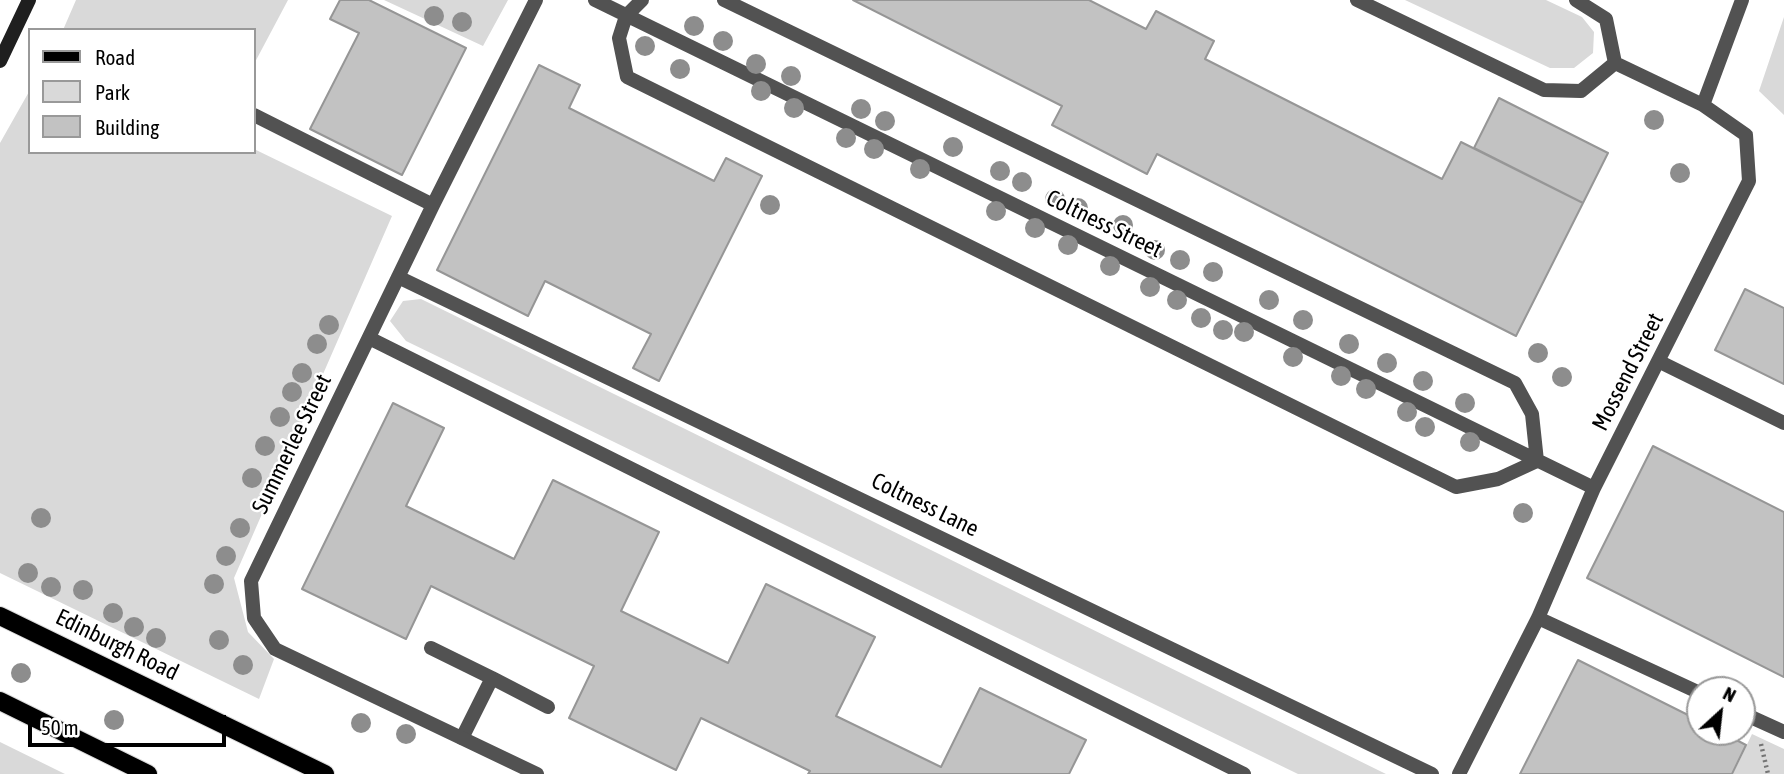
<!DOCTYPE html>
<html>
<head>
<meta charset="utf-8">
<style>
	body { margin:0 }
	#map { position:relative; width:1784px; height:774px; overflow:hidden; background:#fff; font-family:"Asap Condensed",sans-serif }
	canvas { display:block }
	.legend { position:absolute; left:28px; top:28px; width:228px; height:126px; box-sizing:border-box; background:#fff; border:2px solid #999; margin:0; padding:9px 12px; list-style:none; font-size:21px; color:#000 }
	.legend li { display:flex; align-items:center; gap:14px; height:35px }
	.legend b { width:35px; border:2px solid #999 }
	.north { position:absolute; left:1686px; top:676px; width:70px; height:70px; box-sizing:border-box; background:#fff; border:2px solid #999; border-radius:50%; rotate:27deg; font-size:19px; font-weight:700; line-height:28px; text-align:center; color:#000 }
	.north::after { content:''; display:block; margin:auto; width:24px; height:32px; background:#000; clip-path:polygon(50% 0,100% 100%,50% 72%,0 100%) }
	.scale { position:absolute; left:28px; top:715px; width:198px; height:32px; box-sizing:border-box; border:4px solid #000; border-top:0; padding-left:9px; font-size:21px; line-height:24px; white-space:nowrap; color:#000; -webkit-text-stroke:5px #fff; paint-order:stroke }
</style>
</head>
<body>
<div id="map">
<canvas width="1784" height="774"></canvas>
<ul class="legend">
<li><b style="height:9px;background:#000"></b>Road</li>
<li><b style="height:19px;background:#d9d9d9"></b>Park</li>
<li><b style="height:19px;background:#c2c2c2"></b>Building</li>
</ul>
<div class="north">N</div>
<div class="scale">50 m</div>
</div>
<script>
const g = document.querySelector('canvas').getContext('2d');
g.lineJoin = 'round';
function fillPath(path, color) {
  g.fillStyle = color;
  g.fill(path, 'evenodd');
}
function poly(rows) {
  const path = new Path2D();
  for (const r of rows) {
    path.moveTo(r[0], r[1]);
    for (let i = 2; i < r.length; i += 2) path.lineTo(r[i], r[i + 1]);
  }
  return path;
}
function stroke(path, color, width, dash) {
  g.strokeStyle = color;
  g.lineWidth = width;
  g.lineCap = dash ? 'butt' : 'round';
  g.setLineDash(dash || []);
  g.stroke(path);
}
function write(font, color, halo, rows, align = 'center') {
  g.font = font + ' "Asap Condensed",sans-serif';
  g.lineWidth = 5;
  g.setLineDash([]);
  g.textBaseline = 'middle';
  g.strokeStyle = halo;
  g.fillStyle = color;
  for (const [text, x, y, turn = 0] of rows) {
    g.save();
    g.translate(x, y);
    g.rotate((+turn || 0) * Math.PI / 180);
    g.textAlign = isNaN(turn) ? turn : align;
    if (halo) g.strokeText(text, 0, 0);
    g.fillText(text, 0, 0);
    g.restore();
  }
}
fillPath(poly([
	[76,0,288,0,254,64,254,30,63,30],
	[384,0,508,0,483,46],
	[1405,0,1546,0,1582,17,1594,32,1593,53,1574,68,1550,68],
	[1784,17,1784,115,1759,91],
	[30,90,30,152,254,152,254,149,392,216,234,578,248,632,274,659,259,699,0,573,0,143],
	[421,299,1386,774,1298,774,406,341,390,321,403,301],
	[1752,734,1784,749,1784,774,1733,774],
	[0,742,65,774,0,774]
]), '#d9d9d9');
const building = poly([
	[340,0,369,0,466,48,402,175,310,129,359,33,330,19,340,0],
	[853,0,1089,0,1146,29,1156,11,1214,41,1205,59,1442,179,1461,142,1583,203,1516,336,1157,154,1147,174,1052,125,1062,106,853,0],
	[539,65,580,85,569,108,714,181,726,158,762,176,659,381,633,368,651,334,545,281,528,316,437,270,539,65],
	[1499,98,1608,153,1583,203,1474,148,1499,98],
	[1745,289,1784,308,1784,384,1715,350,1745,289],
	[393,403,444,428,406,506,514,559,553,480,659,532,621,611,728,663,766,584,875,637,836,716,941,767,980,688,1086,740,1069,774,808,774,810,771,701,718,676,770,569,718,594,666,431,586,406,639,302,589,393,403],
	[1653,446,1784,512,1784,677,1587,578,1653,446],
	[1578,660,1700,721,1700,732,1721,732,1746,745,1732,774,1520,774,1578,660]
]);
fillPath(building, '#c2c2c2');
stroke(building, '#969696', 2);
const primary = poly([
	[0,616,325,774],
	[0,701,148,774]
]);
stroke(primary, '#dbdbdb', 20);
stroke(poly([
	[1761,744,1768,774]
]), '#747474', 4.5, [2, 3.5]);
stroke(poly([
	[431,648,492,678],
	[462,738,492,678,548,707]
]), '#525252', 14);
stroke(poly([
	[536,0,433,205,251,581,254,618,275,649,537,774],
	[595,0,1594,488],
	[642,0,626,16,619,38,627,77,1456,487,1498,479,1537,461,1532,414,1515,383,724,0],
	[1357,0,1544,90,1581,91,1615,63],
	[1576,0,1606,19,1615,63,1703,105],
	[254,115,433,205],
	[398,277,1432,774],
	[369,338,1244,774],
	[1658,361,1784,423],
	[1538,618,1700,693],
	[1742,713,1784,732],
	[1459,774,1538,618,1594,488,1749,181,1746,135,1703,105,1742,0]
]), '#525252', 14);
stroke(poly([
	[0,61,29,0]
]), '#1f1f1f', 14);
stroke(primary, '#000', 18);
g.fillStyle = '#8d8d8d';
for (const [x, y] of [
	[434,16],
	[462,22],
	[694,26],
	[723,41],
	[645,46],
	[756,64],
	[680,69],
	[791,76],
	[761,91],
	[794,108],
	[861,109],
	[1654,120],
	[885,121],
	[846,138],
	[953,147],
	[874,149],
	[920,169],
	[1000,171],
	[1680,173],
	[1022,182],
	[1055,199],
	[770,205],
	[1078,208],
	[996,211],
	[1123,225],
	[1035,228],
	[1068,245],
	[1155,250],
	[1180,260],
	[1110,266],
	[1213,272],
	[1150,287],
	[1177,300],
	[1269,300],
	[1201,318],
	[1303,320],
	[329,325],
	[1223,330],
	[1244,332],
	[317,344],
	[1349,344],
	[1538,353],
	[1293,357],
	[1387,363],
	[302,373],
	[1341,376],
	[1562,377],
	[1423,381],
	[1366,389],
	[292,392],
	[1465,403],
	[1407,412],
	[280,417],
	[1425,427],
	[1470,442],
	[265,446],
	[252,478],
	[1523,513],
	[41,518],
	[240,528],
	[226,556],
	[28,573],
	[214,584],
	[51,587],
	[83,590],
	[113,613],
	[134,627],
	[156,638],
	[219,640],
	[243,665],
	[21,673],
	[114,720],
	[361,723],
	[406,734]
]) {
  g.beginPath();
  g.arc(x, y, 10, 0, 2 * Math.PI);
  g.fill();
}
write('23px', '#000', '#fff', [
	["Coltness Street",1104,224,26],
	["Mossend Street",1628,372,-63],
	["Summerlee Street",292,444,-64],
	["Coltness Lane",925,505,26],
	["Edinburgh Road",117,645,26]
]);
</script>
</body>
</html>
